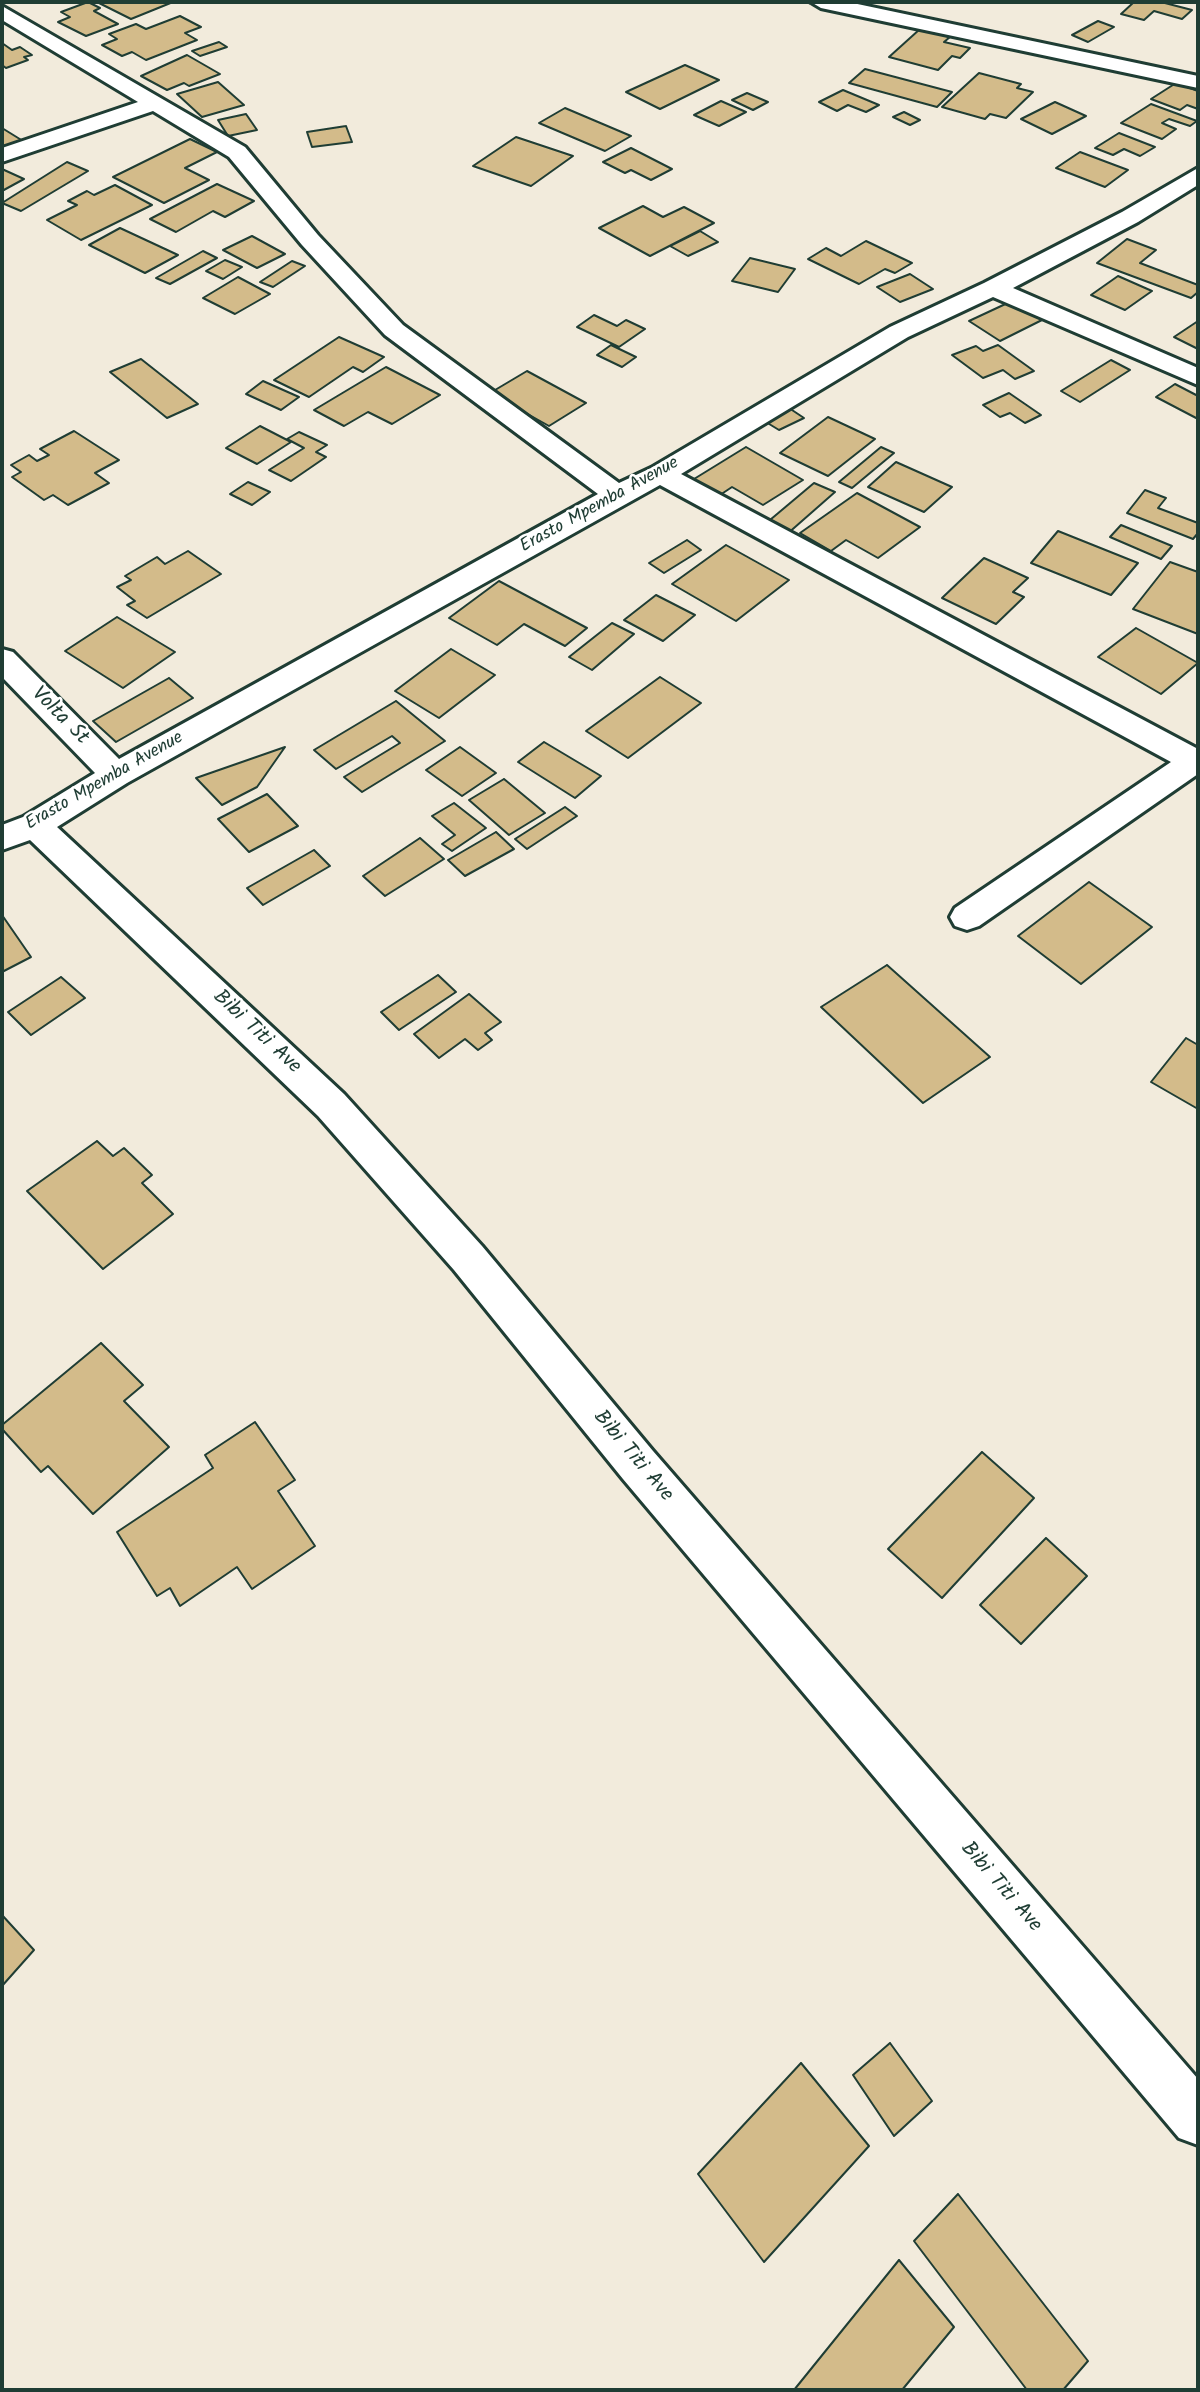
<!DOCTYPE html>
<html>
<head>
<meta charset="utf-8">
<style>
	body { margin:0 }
	#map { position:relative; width:1200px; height:2392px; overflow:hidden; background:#f2ebdc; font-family:Kalam,sans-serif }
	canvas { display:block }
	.frame { position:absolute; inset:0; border:4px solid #1f3d34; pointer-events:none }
</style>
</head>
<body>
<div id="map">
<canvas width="1200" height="2392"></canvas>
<div class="frame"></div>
</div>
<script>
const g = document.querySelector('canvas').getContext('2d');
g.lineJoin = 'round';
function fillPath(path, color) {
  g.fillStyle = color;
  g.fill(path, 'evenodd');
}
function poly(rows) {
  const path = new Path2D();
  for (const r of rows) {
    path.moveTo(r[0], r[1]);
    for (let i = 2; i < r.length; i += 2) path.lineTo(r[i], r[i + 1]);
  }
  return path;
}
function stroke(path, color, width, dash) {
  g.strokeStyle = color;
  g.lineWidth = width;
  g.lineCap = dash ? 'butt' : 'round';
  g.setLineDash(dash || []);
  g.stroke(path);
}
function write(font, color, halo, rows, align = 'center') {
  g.font = font + ' Kalam,sans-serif';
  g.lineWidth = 5;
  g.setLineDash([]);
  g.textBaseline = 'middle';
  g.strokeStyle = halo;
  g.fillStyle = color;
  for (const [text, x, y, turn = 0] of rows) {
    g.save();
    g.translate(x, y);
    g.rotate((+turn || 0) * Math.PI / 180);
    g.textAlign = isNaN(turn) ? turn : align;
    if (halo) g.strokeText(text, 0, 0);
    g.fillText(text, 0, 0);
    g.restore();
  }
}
const building = poly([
	[88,2,100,8,94,11,118,24,86,36,58,22,70,17,61,12,88,2],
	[97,2,173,2,131,19,97,2],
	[1134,2,1161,2,1192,10,1182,19,1154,11,1144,20,1121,14,1134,2],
	[180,16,201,27,185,33,197,40,146,60,132,52,122,56,102,45,117,39,109,34,136,24,146,29,180,16],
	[1098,21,1114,27,1088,42,1072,35,1098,21],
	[920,29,950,37,944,42,970,48,960,58,952,56,938,70,889,57,920,29],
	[219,42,227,47,200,56,192,51,219,42],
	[2,43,12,50,20,47,32,55,24,57,28,60,6,68,2,65,2,43],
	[187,55,220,74,189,86,184,83,167,90,141,76,187,55],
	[685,65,719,80,660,109,626,92,685,65],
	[865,69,952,92,937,107,849,83,865,69],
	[979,73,1021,84,1017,88,1033,92,1006,118,990,114,985,119,942,107,979,73],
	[218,82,244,105,202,117,177,94,218,82],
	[1176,83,1198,91,1198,109,1187,105,1180,110,1151,99,1176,83],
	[843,90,879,105,866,112,848,105,837,111,819,102,843,90],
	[747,93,768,102,753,110,732,100,747,93],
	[721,101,746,112,719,126,694,115,721,101],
	[1055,102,1086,116,1052,134,1021,119,1055,102],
	[1151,104,1197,121,1190,126,1169,119,1162,123,1176,129,1162,139,1121,123,1151,104],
	[565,108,631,136,605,151,539,123,565,108],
	[904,112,920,120,910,125,893,117,904,112],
	[246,114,257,130,228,136,218,120,246,114],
	[346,126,352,142,312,147,307,132,346,126],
	[2,128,23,141,2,150,2,128],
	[1119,133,1155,147,1140,156,1124,149,1113,155,1095,148,1119,133],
	[516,137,573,156,531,186,473,166,516,137],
	[190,139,217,152,185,168,209,180,164,203,113,177,190,139],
	[631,148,672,169,651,180,631,170,625,173,603,162,631,148],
	[1080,152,1128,170,1105,187,1056,168,1080,152],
	[67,162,88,171,21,211,2,203,67,162],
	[2,169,24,179,2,191,2,169],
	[217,184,254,201,225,217,213,211,176,232,150,219,217,184],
	[115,185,152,205,81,240,47,220,77,205,68,201,87,191,94,195,115,185],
	[643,206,663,217,684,207,714,223,650,256,599,228,643,206],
	[120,228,178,255,145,273,89,245,120,228],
	[700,231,718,242,688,256,670,246,700,231],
	[252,236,285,254,257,268,223,250,252,236],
	[1127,239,1156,250,1140,263,1198,285,1198,292,1191,298,1097,263,1127,239],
	[866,241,912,263,895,273,885,269,859,284,808,259,826,248,841,256,866,241],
	[203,251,217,258,170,284,156,278,203,251],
	[750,258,795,269,778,292,732,281,750,258],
	[225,260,242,267,223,279,206,271,225,260],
	[292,261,305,266,273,287,260,282,292,261],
	[910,274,933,289,900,302,877,287,910,274],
	[1118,276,1152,291,1125,310,1091,295,1118,276],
	[238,277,270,294,235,314,203,298,238,277],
	[1014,300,1046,318,1000,341,969,321,1014,300],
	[594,315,617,326,626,320,645,329,619,347,577,327,594,315],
	[1198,321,1198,349,1174,337,1198,321],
	[339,337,384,357,363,372,353,367,309,397,274,380,339,337],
	[611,345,636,357,622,367,597,355,611,345],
	[998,345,1034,371,1015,379,1003,370,983,378,952,355,976,346,983,351,998,345],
	[141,359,198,404,167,418,110,372,141,359],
	[1111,360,1130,370,1080,402,1061,391,1111,360],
	[386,367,440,395,392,424,368,412,344,426,314,410,386,367],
	[527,371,586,403,549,426,490,393,527,371],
	[263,381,299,397,281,410,246,394,263,381],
	[1175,384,1198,396,1198,419,1156,397,1175,384],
	[1009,393,1041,415,1025,423,1010,413,1000,417,983,405,1009,393],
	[786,406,804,418,779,430,761,419,786,406],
	[828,417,875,439,828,476,780,453,828,417],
	[260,426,291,442,257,464,226,448,260,426],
	[74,431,119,460,95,473,109,483,68,505,53,495,44,500,12,477,21,472,11,465,29,455,37,461,49,455,40,449,74,431],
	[299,432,327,445,316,452,326,457,291,481,269,470,304,448,287,439,299,432],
	[746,447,803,480,763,505,732,487,720,495,694,479,746,447],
	[881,447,894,453,852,488,839,482,881,447],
	[896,462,952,487,924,512,868,487,896,462],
	[248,482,270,492,252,505,230,494,248,482],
	[814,483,835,492,786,535,764,525,814,483],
	[1145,490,1166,498,1158,508,1198,523,1198,533,1193,539,1127,513,1145,490],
	[857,493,920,527,878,558,846,540,831,551,800,533,857,493],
	[1121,525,1172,546,1161,559,1110,537,1121,525],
	[1058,531,1138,563,1111,595,1031,563,1058,531],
	[687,540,701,550,664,573,649,563,687,540],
	[726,545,789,580,736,621,672,584,726,545],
	[188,551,221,574,147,618,127,605,135,601,117,587,131,580,125,576,157,557,165,564,188,551],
	[984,558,1028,578,1013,592,1024,597,996,624,942,598,984,558],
	[1170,562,1198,572,1198,634,1133,609,1170,562],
	[499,581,587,628,565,646,524,624,497,645,449,618,499,581],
	[656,595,695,615,663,641,624,620,656,595],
	[117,617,175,652,123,688,65,651,117,617],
	[612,623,634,634,592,670,569,657,612,623],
	[1136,628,1198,663,1161,694,1098,657,1136,628],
	[451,649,495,675,439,718,395,691,451,649],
	[660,677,701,703,628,758,586,731,660,677],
	[169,678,193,698,116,742,93,721,169,678],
	[396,701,445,741,362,792,344,777,400,743,392,736,336,769,314,750,396,701],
	[544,742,601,776,575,798,518,762,544,742],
	[285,747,257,787,222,805,196,778,285,747],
	[460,747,496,773,462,796,426,770,460,747],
	[504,779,545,813,509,835,469,800,504,779],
	[267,794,298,826,249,852,218,819,267,794],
	[454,803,486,828,452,851,442,844,455,835,432,816,454,803],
	[565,807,577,816,527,849,515,839,565,807],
	[496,832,514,849,465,876,448,860,496,832],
	[420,838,444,859,385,896,363,876,420,838],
	[314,850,330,866,263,905,247,888,314,850],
	[1089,882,1152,927,1081,984,1018,936,1089,882],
	[2,915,31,957,2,972,2,915],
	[887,965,990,1057,923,1103,821,1007,887,965],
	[438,975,456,992,399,1030,381,1012,438,975],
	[61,977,85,998,31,1035,8,1012,61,977],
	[469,994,501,1022,485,1033,492,1040,478,1050,465,1039,439,1058,414,1034,469,994],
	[1186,1038,1198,1045,1198,1109,1151,1082,1186,1038],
	[97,1141,113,1156,124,1148,152,1175,142,1183,173,1214,103,1269,27,1191,97,1141],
	[101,1343,143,1385,124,1401,169,1447,93,1514,48,1466,41,1472,2,1429,2,1425,101,1343],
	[255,1422,295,1480,278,1491,315,1546,252,1589,237,1567,180,1606,170,1588,157,1596,117,1532,213,1468,205,1455,255,1422],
	[982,1452,1034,1498,942,1598,888,1549,982,1452],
	[1046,1538,1087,1576,1021,1644,980,1605,1046,1538],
	[2,1915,34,1950,2,1986,2,1915],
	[890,2043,932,2101,894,2136,853,2075,890,2043],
	[801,2063,869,2146,764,2262,698,2174,801,2063],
	[958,2194,1088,2361,1063,2390,1027,2390,914,2241,958,2194],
	[899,2260,954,2327,902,2390,794,2390,899,2260]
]);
fillPath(building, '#d3bb8a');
stroke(building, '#1f3d34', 2);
const street = poly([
	[811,2,848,2,1198,76,1198,88,821,8,811,2],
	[2,6,245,147,318,235,403,325,619,483,651,468,890,327,984,283,1122,212,1198,168,1198,185,1138,222,1013,288,1198,368,1198,385,993,297,908,337,681,474,1198,749,1198,774,979,926,967,930,955,926,950,917,955,908,1171,762,660,485,127,783,57,827,344,1094,482,1246,653,1451,1198,2079,1198,2145,1179,2138,623,1479,454,1270,318,1116,30,840,2,850,2,825,23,817,95,773,2,677,2,649,13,652,119,759,598,494,385,335,302,245,229,157,153,111,2,162,2,148,138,102,2,20,2,6]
]);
stroke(street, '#1f3d34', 6);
fillPath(street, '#fff');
write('18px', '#1f3d34', '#fff', [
	["Erasto Mpemba Avenue",600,506,-29],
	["Erasto Mpemba Avenue",105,782,-30]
]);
write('21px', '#1f3d34', '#fff', [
	["Volta St",59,717,45],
	["Bibi Titi Ave",256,1033,43],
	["Bibi Titi Ave",632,1457,50],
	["Bibi Titi Ave",1000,1888,49]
]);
</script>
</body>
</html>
